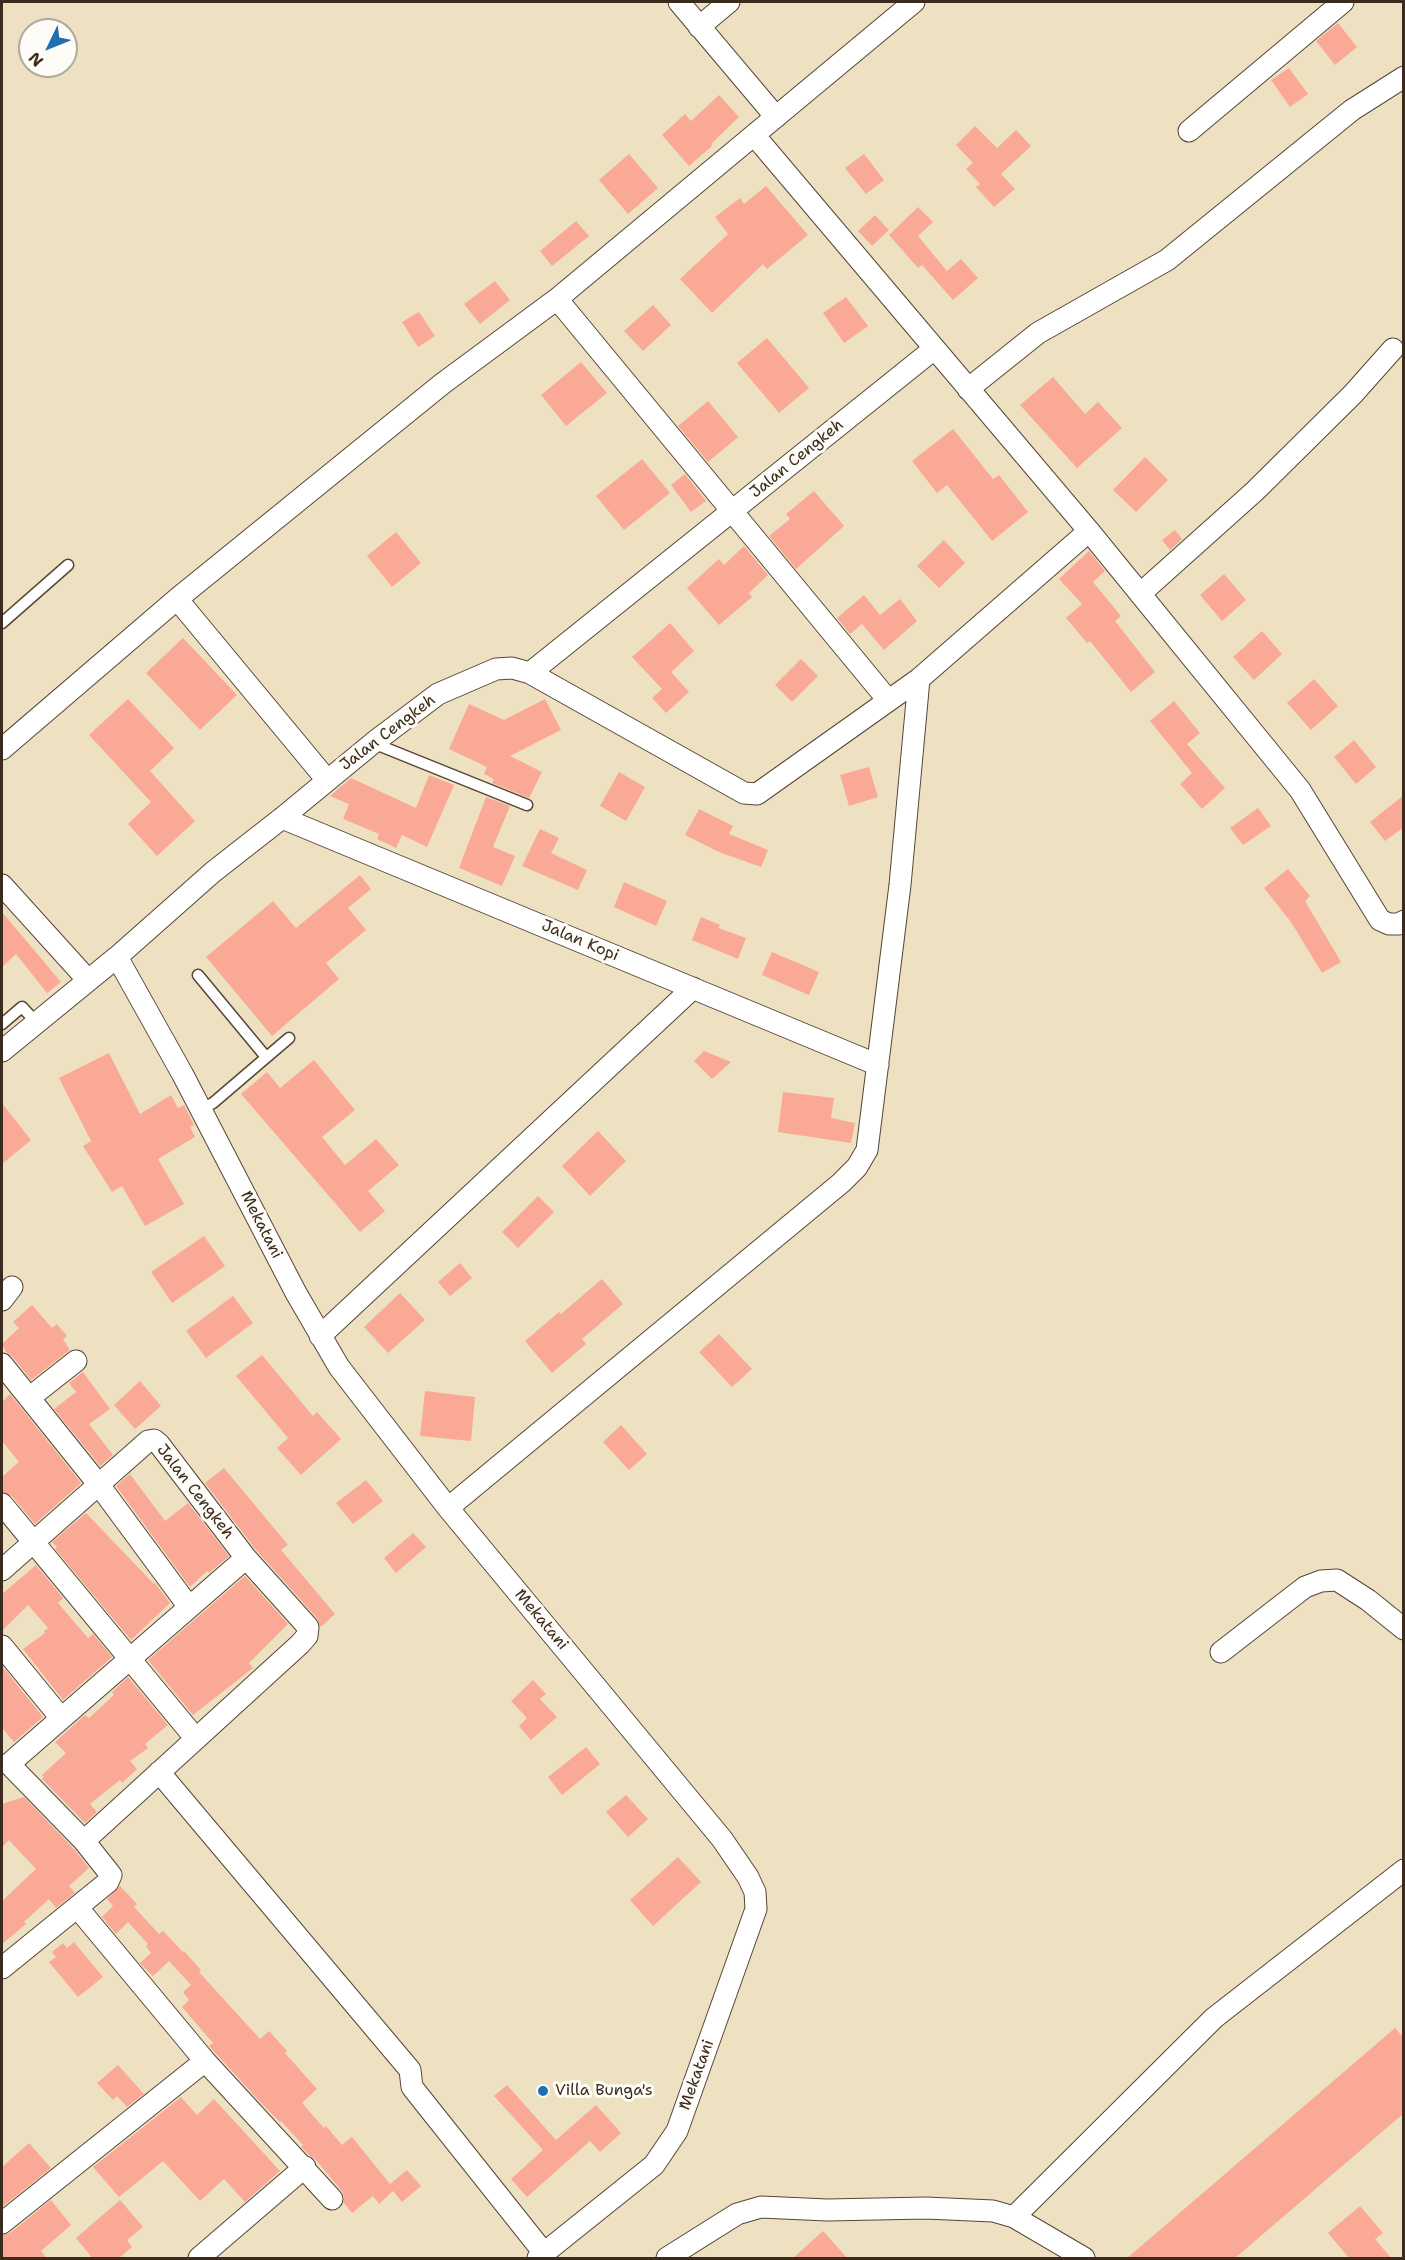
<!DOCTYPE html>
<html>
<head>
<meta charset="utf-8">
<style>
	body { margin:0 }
	#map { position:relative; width:1405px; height:2260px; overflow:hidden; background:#eee1c1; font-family:"Shantell Sans",sans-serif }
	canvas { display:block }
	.frame { position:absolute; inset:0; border:3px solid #3b2a1e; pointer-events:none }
	.north { position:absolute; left:18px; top:18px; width:60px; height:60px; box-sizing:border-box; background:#fdfcf7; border:2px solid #afa8a0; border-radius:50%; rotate:227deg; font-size:16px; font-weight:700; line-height:24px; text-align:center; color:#3b2a1e }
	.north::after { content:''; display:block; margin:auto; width:21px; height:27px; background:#1f6fb2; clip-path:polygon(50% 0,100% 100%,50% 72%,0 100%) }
</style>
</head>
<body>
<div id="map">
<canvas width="1405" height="2260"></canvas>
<div class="frame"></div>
<div class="north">N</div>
</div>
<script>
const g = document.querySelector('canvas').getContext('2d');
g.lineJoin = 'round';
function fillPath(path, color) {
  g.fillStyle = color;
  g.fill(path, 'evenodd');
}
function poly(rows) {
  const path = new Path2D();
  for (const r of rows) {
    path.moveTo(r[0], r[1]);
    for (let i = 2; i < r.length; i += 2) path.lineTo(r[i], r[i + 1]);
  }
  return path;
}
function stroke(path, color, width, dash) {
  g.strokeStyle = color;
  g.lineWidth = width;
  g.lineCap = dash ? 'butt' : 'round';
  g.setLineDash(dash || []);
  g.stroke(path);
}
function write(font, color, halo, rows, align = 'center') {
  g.font = font + ' "Shantell Sans",sans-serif';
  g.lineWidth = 6;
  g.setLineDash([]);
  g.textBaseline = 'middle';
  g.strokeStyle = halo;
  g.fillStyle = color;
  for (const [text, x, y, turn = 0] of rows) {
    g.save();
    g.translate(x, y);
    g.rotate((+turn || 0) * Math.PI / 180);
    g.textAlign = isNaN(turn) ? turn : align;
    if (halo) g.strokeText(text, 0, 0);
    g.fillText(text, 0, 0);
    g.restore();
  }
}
fillPath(poly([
	[1338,23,1357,47,1335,65,1316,41],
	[1289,68,1308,94,1290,107,1271,80],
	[719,95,739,117,711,144,712,146,689,166,662,135,685,114,691,121],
	[975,126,997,148,1016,130,1031,146,1001,174,1015,189,994,207,976,187,980,184,966,169,973,163,956,145],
	[629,154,658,188,628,214,599,180],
	[864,154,884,180,866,194,845,168],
	[766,186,808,235,767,269,763,264,712,313,680,279,728,234,715,217,740,198,744,204],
	[918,207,933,222,918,236,947,271,961,259,978,278,953,300,922,265,918,268,889,235],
	[875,215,889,230,872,246,858,231],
	[576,221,589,236,552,266,540,251],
	[495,281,510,300,480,324,464,304],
	[846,297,868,326,844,343,823,313],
	[653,305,671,325,643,351,624,331],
	[419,312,435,336,418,347,402,322],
	[767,338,809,388,779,413,737,363],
	[581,362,607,393,566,426,541,395],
	[1053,377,1085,414,1098,402,1122,428,1077,468,1020,405],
	[708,401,738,437,708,462,678,426],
	[953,429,993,479,999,475,1028,512,992,541,947,485,937,493,912,461],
	[1145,457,1168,480,1136,512,1113,490],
	[642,459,670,493,624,530,596,496],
	[685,474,706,501,691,512,671,485],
	[814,491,844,526,796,569,769,536,790,519,786,514],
	[1175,530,1182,539,1170,550,1162,540],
	[396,532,421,563,392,587,367,556],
	[944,540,965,563,939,588,917,566],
	[744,546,768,575,749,593,752,597,719,625,687,588,719,559,724,565],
	[1089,551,1105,571,1093,582,1121,616,1115,621,1155,672,1131,692,1090,641,1087,643,1066,618,1082,604,1059,579],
	[1224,574,1246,600,1222,621,1200,595],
	[864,595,880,615,900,599,917,621,884,650,862,624,850,634,837,618],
	[670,623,694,651,671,672,689,692,666,713,652,698,662,689,632,657],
	[1262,631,1282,654,1254,680,1233,657],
	[183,638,237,695,200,730,146,673],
	[801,659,818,676,792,702,775,685],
	[1314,679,1338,706,1311,730,1287,703],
	[128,699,174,748,150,771,195,821,157,856,128,824,151,802,89,735],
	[545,699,561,730,510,756,542,772,529,798,492,783,494,779,484,774,487,767,449,749,469,704,504,720],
	[1174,701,1200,733,1187,744,1225,788,1202,809,1180,784,1192,773,1150,721],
	[1354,740,1376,767,1356,784,1334,757],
	[869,767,878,797,849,806,840,775],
	[619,772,645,787,626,821,600,806],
	[429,775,454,785,427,847,402,835,396,848,377,839,379,834,343,819,349,804,330,796,351,778,416,808],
	[1404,795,1404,827,1385,841,1370,822],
	[486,797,510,806,493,847,515,856,502,886,459,868],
	[1258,808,1271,826,1243,845,1230,828],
	[699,809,733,826,729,834,768,850,761,867,719,852,685,835],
	[540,829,559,838,551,853,587,870,578,890,522,866],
	[1288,869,1310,896,1305,901,1341,962,1322,973,1291,922,1264,888],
	[360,875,371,889,348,908,366,930,326,963,339,979,272,1036,206,957,273,901,296,928],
	[624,882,667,901,656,926,614,907],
	[2,912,61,982,47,993,16,954,2,967],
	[701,917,720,925,718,928,746,938,738,959,692,940],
	[772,952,819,972,809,995,762,975],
	[704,1051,731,1062,712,1079,694,1061],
	[109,1053,140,1114,171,1095,178,1108,184,1105,194,1125,190,1127,195,1137,158,1159,184,1204,145,1226,122,1186,112,1192,83,1146,91,1141,59,1078],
	[314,1060,355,1110,322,1137,345,1165,376,1139,399,1165,368,1191,385,1211,360,1232,241,1094,267,1072,280,1088],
	[783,1092,834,1098,831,1118,855,1123,851,1143,778,1132],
	[2,1103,31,1140,2,1164],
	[598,1131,626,1161,590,1196,562,1166],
	[538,1196,554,1212,518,1248,502,1232],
	[204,1236,225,1266,172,1303,151,1272],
	[460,1263,472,1278,450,1296,438,1282],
	[602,1279,623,1304,582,1339,586,1344,552,1373,525,1341,559,1312,561,1314],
	[400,1293,425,1320,388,1353,364,1327],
	[233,1296,253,1323,206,1358,186,1331],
	[32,1305,52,1328,57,1324,67,1336,63,1339,70,1350,31,1380,12,1356,6,1352,2,1344,19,1328,13,1322],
	[719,1334,752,1369,732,1387,699,1352],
	[262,1355,313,1416,317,1412,341,1439,301,1475,277,1448,288,1438,236,1376],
	[83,1372,110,1409,89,1424,113,1455,100,1466,54,1409,76,1392,69,1383],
	[140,1381,161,1406,135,1429,114,1405],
	[425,1391,475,1397,471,1441,420,1436],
	[10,1394,81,1483,35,1524,12,1496,2,1492,2,1477,19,1462,2,1441,2,1402],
	[621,1425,647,1454,629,1470,603,1442],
	[224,1468,288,1545,281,1550,335,1614,321,1627,317,1618,256,1550,205,1483],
	[130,1474,165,1521,188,1503,229,1556,209,1573,207,1571,190,1587,116,1486],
	[366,1480,383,1501,353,1524,336,1503],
	[86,1513,154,1584,155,1583,170,1603,131,1640,55,1549,57,1547,52,1542],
	[413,1533,426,1547,396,1573,384,1558],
	[36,1565,63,1598,58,1603,88,1638,93,1634,112,1657,63,1700,23,1649,45,1633,44,1631,48,1628,28,1605,2,1631,2,1594],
	[245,1576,288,1624,249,1663,253,1668,193,1715,148,1660],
	[2,1666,43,1717,14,1742,2,1728],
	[128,1677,168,1725,145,1744,148,1748,130,1761,137,1769,122,1783,120,1780,90,1804,97,1812,85,1823,42,1779,44,1777,42,1775,66,1753,55,1742,85,1715,89,1718,114,1695,112,1692],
	[533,1680,546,1694,540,1699,557,1717,531,1740,519,1726,527,1718,511,1701],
	[586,1747,600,1764,562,1795,548,1777],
	[626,1795,648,1819,628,1837,606,1812],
	[24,1797,74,1849,89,1868,69,1886,75,1893,56,1908,49,1899,24,1922,26,1924,2,1944,2,1901,36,1869,9,1840,2,1847,2,1804],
	[678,1857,701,1882,653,1926,630,1900],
	[120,1886,137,1904,134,1907,159,1934,163,1931,183,1952,184,1951,201,1970,199,1972,260,2039,269,2031,287,2051,285,2053,317,2089,302,2103,324,2128,326,2126,342,2145,352,2137,390,2184,407,2170,421,2186,402,2202,393,2191,379,2204,373,2196,352,2213,344,2203,344,2197,342,2191,315,2159,309,2155,301,2147,303,2145,281,2121,280,2122,262,2104,209,2046,213,2043,182,2007,189,2000,183,1992,191,1985,169,1961,153,1976,140,1963,151,1953,146,1946,148,1944,128,1922,116,1934,102,1917,113,1906,107,1899],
	[74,1942,103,1977,78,1997,49,1962,56,1957,52,1952,63,1943,67,1948],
	[1395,2028,1404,2038,1404,2113,1234,2259,1126,2259],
	[118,2065,144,2094,127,2107,117,2096,113,2100,97,2083],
	[507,2085,556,2140,596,2105,621,2133,600,2152,590,2141,527,2197,511,2179,543,2150,494,2096],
	[181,2097,197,2115,214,2099,280,2171,245,2202,224,2179,200,2201,163,2161,119,2197,93,2167],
	[29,2143,51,2168,2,2207,2,2167],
	[51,2200,71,2225,41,2251,47,2259,2,2259,2,2235,10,2233],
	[120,2200,143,2227,127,2240,132,2247,118,2259,93,2259,76,2238],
	[1360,2206,1383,2233,1375,2239,1392,2259,1350,2259,1328,2233],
	[823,2231,848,2259,792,2259]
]), '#faa996');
const lane = poly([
	[2,623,68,565],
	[373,743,527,805],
	[198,975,266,1057],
	[2,1024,22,1007,36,1022],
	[201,1109,213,1103,289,1038]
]);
const street = poly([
	[679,2,776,117],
	[914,2,754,135,1089,531,1300,790,1380,920,1389,924,1399,924,1404,921],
	[699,27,729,2],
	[1189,131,1343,2],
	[557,299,888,700],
	[968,389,1038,333,1167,260,1352,110,1404,77],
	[1140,594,1255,491,1353,394,1393,349],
	[177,599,327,780],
	[530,673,934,349],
	[2,749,177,599,442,384,557,299,754,135],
	[282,818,878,1065],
	[2,885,87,979],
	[117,957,183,1075,296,1293,339,1367,448,1508,722,1839,748,1877,755,1892,756,1909,677,2131,654,2165,538,2258],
	[2,1051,117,957,213,872,282,818,373,743,438,694,496,669,512,668,530,673,744,793,757,794,919,679,1089,531],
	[2,1300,12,1287],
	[320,1336,693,988],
	[2,1364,99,1485,189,1607],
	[29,1398,76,1361],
	[2,1504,196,1739],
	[448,1508,841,1183,857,1167,867,1150,900,885,919,679],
	[2,1570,148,1441,154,1440,159,1444,246,1558,308,1627,307,1636,300,1644,84,1841],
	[2,1646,61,1718],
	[1221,1652,1305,1587,1321,1581,1337,1580,1368,1600,1404,1629],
	[159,1772,410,2070,412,2087,544,2253],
	[77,1907,205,2061,332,2199],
	[2,1968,108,1882,111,1875,84,1841,9,1764,246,1558],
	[1014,2217,1214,2018,1404,1870],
	[2,2223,205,2061],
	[199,2258,305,2167],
	[667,2258,737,2214,761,2207,827,2210,926,2208,993,2211,1014,2217,1084,2258]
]);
stroke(lane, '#564536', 13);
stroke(street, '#564536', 23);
stroke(lane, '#fff', 10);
stroke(street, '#fff', 21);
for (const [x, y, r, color] of [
	[543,2091,6,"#1f6fb2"]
]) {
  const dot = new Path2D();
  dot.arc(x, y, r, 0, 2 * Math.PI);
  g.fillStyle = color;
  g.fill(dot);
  stroke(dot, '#fdfcf7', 2);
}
write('16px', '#3b2a1e', '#fdfcf7', [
	["Jalan Cengkeh",797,459,-39],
	["Jalan Cengkeh",388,733,-37],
	["Jalan Kopi",580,941,23],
	["Mekatani",261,1225,63],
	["Jalan Cengkeh",195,1492,52],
	["Mekatani",541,1620,50],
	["Mekatani",697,2075,-70]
]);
write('16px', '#3b2a1e', '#fdfcf7', [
	["Villa Bunga's",555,2091]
], 'left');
</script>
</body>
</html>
